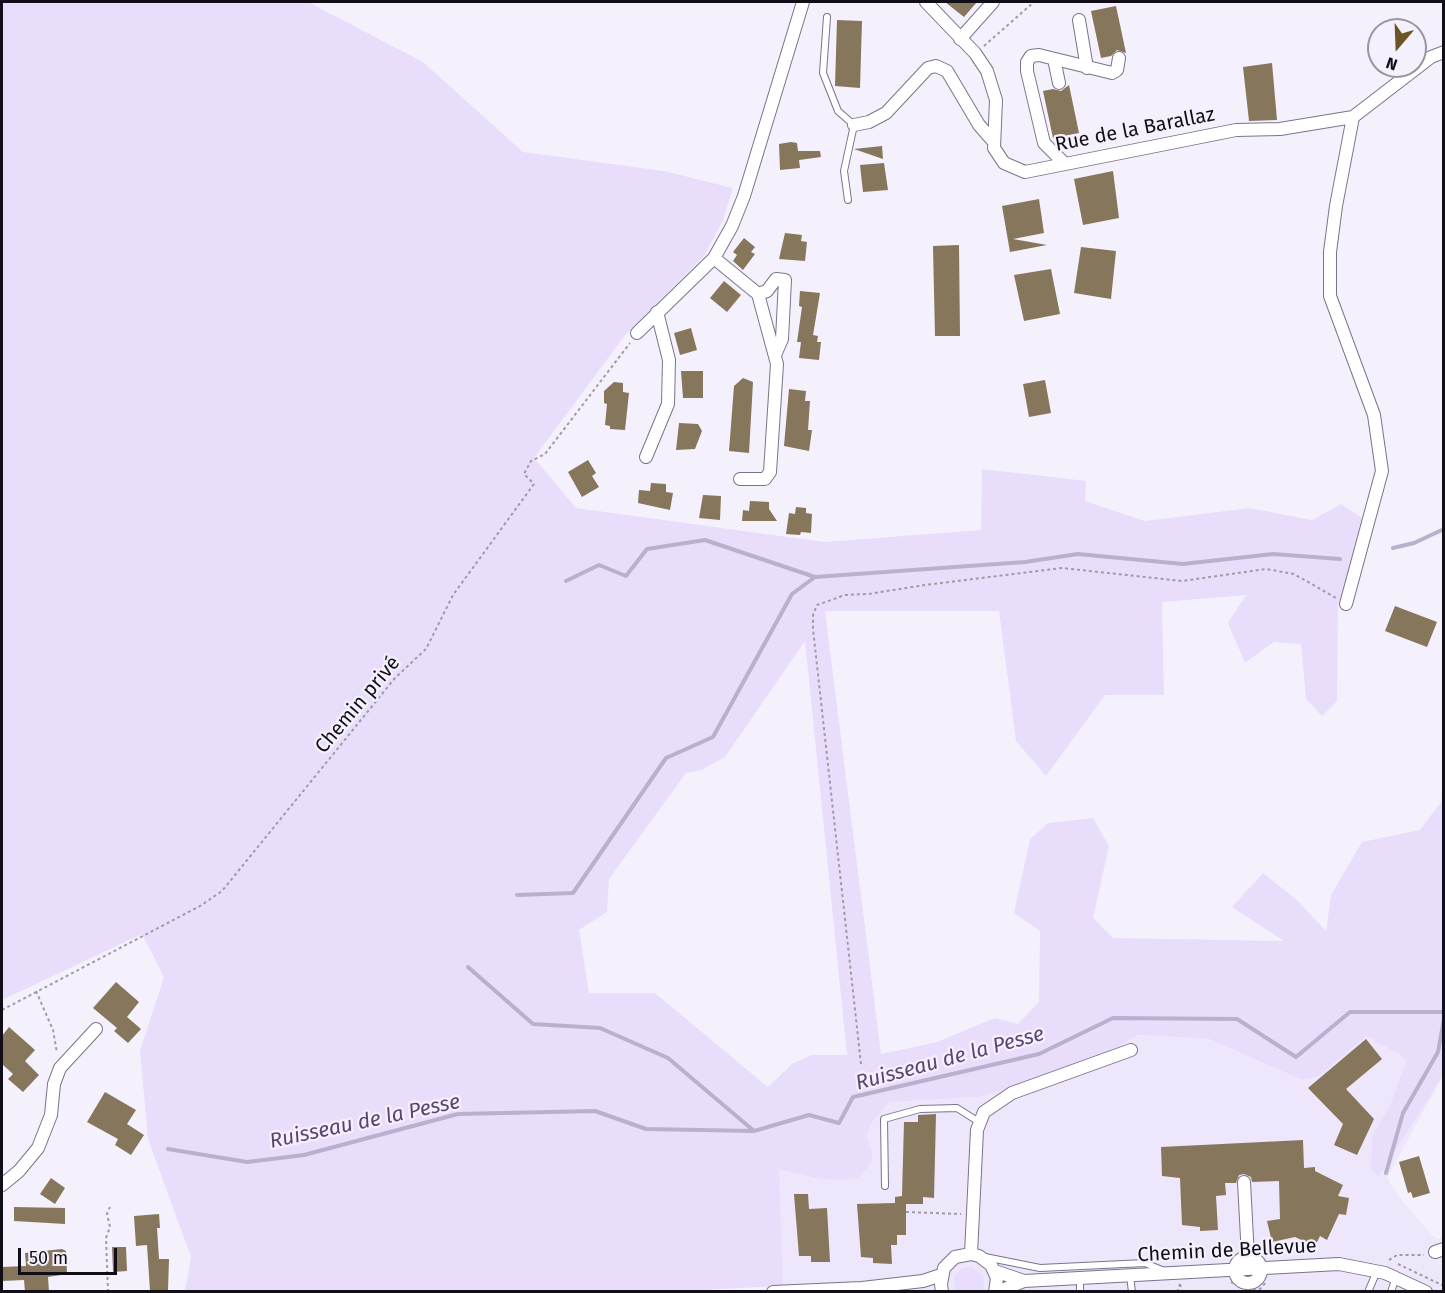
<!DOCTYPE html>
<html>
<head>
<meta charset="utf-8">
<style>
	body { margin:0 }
	#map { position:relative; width:1445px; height:1293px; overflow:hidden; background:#f5f1fc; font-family:"Fira Sans",sans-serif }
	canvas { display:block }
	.frame { position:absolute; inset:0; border:3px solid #110e17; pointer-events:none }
	.north { position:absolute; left:1367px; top:18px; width:60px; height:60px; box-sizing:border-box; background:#f5f1fc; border:2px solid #9a96a0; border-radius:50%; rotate:199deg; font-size:16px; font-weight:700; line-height:24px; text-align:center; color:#110e17 }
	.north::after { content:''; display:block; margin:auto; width:21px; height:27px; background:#6c5425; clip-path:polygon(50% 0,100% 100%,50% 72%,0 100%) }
	.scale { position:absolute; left:18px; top:1248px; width:99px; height:27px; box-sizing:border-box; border:3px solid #110e17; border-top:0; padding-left:8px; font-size:18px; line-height:21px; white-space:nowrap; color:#110e17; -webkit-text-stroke:4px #f5f1fc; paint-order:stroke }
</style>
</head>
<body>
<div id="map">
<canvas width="1445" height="1293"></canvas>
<div class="frame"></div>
<div class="north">N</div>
<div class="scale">50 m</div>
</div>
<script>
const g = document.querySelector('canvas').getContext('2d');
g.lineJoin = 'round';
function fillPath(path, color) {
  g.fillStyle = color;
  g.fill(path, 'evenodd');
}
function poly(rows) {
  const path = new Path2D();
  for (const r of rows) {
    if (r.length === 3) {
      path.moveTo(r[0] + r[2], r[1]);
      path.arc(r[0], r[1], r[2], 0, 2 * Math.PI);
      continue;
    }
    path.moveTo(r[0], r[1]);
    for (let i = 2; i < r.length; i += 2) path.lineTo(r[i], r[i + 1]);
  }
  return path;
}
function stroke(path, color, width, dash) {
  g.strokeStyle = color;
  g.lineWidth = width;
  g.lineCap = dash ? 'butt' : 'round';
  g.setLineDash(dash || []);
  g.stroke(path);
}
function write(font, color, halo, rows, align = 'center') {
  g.font = font + ' "Fira Sans",sans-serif';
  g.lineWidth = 4.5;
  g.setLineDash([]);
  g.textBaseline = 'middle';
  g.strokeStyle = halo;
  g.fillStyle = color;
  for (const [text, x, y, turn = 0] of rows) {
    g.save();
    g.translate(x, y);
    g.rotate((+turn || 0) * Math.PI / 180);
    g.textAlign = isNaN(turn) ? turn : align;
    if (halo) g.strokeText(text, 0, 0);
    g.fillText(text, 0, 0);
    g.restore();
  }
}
fillPath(poly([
	[1138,1035,1209,1039,1302,1080,1319,1076,1367,1036,1408,1059,1390,1105,1372,1136,1379,1177,1440,1081,1387,1178,1403,1202,1436,1239,1443,1237,1443,1291,775,1292,778,1170,822,1179,873,1154,867,1136,871,1124,889,1101,979,1097,1048,1076,1107,1054]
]), '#eee7fb');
fillPath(poly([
	[2,2,308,2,423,62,523,152,664,171,733,188,723,220,704,256,626,334,534,458,576,508,824,542,981,530,982,469,1086,481,1085,501,1145,521,1249,508,1312,520,1341,504,1370,523,1338,605,1337,701,1322,716,1306,699,1301,644,1274,642,1245,663,1228,623,1246,595,1162,602,1164,695,1105,695,1046,776,1016,741,999,611,825,611,881,1054,937,1042,995,1018,1018,1024,1039,1002,1040,931,1014,913,1030,839,1048,823,1093,818,1109,846,1093,918,1113,938,1284,941,1232,907,1263,873,1297,900,1326,931,1331,895,1362,842,1420,830,1441,802,1443,780,1443,1076,1379,1177,1371,1169,1372,1136,1390,1105,1407,1059,1367,1036,1319,1076,1302,1080,1209,1039,1138,1035,1107,1054,1048,1076,979,1097,889,1102,871,1124,867,1136,873,1154,869,1166,859,1177,844,1180,822,1179,779,1170,783,1286,659,1292,185,1291,191,1257,148,1139,140,1051,164,977,142,934,2,1000],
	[805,641,847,1055,811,1055,792,1064,768,1087,655,993,589,993,579,930,607,912,609,879,686,773,701,770,725,757],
	[971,1267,983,1275,984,1290,955,1291,954,1277,961,1269]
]), '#e8defc');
stroke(poly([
	[1393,548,1414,543,1444,529],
	[566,581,599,565,626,576,647,549,705,540,815,577],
	[517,895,573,893,666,758,713,737,792,594,815,577,1025,562,1078,554,1183,564,1273,554,1340,559],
	[468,967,533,1024,600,1028,668,1058,754,1131],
	[168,1149,247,1162,304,1155,458,1114,595,1111,646,1129,754,1131,809,1115,839,1123,853,1097,1039,1054,1113,1018,1237,1019,1296,1057,1350,1012,1444,1012],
	[1386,1173,1403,1113,1438,1052,1444,1019]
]), '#b9b0cd', 4);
fillPath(poly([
	[945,2,977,2,964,17],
	[1116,6,1126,53,1117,50,1111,56,1101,58,1091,11],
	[837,20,862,21,860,88,835,86],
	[1272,63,1277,120,1249,121,1243,67],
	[1069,85,1079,133,1053,138,1043,91,1053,89,1061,91],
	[791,142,797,143,798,151,820,151,821,157,799,160,800,168,780,170,779,144],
	[882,146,883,159,854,149],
	[884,163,888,190,863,192,860,165],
	[1113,171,1119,218,1083,225,1074,179],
	[1039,199,1044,233,1013,239,1047,245,1010,252,1002,206],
	[785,233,802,235,801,241,807,242,805,261,779,259],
	[744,238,755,247,751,252,755,254,743,270,733,261,737,255,733,252],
	[959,245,960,336,935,336,933,246],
	[1081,247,1116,251,1111,299,1074,293],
	[1051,269,1060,314,1024,321,1014,275],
	[724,281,741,295,727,312,710,298],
	[800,291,820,293,813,335,818,336,817,342,821,342,819,360,799,358,801,342,797,342,802,307,799,306],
	[691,328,697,350,680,355,674,333],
	[681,371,703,371,703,398,683,398],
	[743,378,753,382,749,453,729,451,734,386],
	[1045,380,1051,413,1029,417,1023,384],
	[614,382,623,383,623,392,629,393,625,430,610,429,610,426,605,425,607,404,604,403,604,391],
	[789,389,806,391,805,401,810,401,808,430,812,430,809,451,784,446],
	[679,423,698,424,702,431,695,449,676,450],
	[588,460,596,473,592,476,599,487,582,497,568,472],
	[651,483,666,484,666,492,673,493,670,510,638,503,639,490,650,491],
	[703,495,721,496,720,520,699,518],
	[750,501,769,502,769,509,777,521,742,521,743,510,749,511],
	[796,507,806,508,806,513,812,514,811,533,801,532,800,535,786,534,789,513,795,514],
	[1395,606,1437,622,1427,647,1385,631],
	[116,982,139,1002,127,1017,141,1029,128,1043,114,1031,117,1028,93,1008],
	[9,1027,35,1050,25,1061,39,1075,23,1092,8,1079,13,1074,2,1064,2,1036],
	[1366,1039,1382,1059,1346,1089,1374,1119,1357,1155,1334,1145,1343,1124,1308,1088],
	[105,1092,136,1110,127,1124,144,1135,131,1155,115,1145,118,1139,87,1122],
	[936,1114,934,1198,923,1197,923,1204,906,1204,906,1235,897,1235,897,1245,891,1245,892,1264,873,1263,873,1258,861,1257,857,1204,895,1203,895,1197,902,1196,904,1122,918,1122,918,1115],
	[1303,1140,1304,1168,1315,1167,1315,1171,1343,1185,1338,1196,1349,1198,1346,1215,1339,1214,1327,1240,1320,1236,1315,1246,1295,1237,1272,1242,1267,1221,1280,1219,1279,1181,1252,1182,1251,1177,1244,1174,1239,1175,1236,1183,1225,1183,1226,1195,1216,1196,1218,1230,1200,1231,1200,1227,1182,1225,1180,1178,1162,1176,1161,1147],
	[1419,1156,1430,1193,1413,1198,1411,1192,1408,1193,1399,1162],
	[51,1178,65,1188,55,1204,40,1194],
	[794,1194,808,1194,809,1209,827,1208,830,1262,811,1262,811,1256,799,1256],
	[14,1207,65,1208,65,1224,14,1221],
	[159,1214,160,1228,157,1228,159,1259,169,1259,168,1290,150,1291,147,1245,136,1246,134,1216],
	[112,1247,126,1247,127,1271,113,1272],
	[62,1249,66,1251,67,1274,48,1277,49,1292,25,1292,24,1280,2,1281,2,1267,26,1266,25,1253]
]), '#85765c');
const lane = poly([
	[827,17,823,73,838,111,854,125,844,171,848,200],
	[885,1186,884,1119,920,1109,957,1108,979,1122],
	[985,1257,1040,1268,1145,1263,1164,1271],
	[1130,1276,1132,1292],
	[1080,1278,1080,1292],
	[1368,1292,1377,1271],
	[1391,1292,1396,1277]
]);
const street = poly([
	[926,2,975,53,987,71,996,100,994,148,1004,163,1025,172,1236,130,1280,129,1353,117,1431,57,1444,52],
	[1079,20,1087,68],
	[960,39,993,2],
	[1054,59,1059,83],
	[854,125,869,122,886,113,928,68,936,66,947,71,979,125,994,142],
	[1065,164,1044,143,1027,71,1027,62,1031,56,1039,55,1112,73,1117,70,1119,58],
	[714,258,758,294,777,364,770,472,765,479,740,479],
	[758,294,767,291,776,279,785,280,782,339,775,355],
	[637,333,714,258,732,226,744,196,803,2],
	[646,457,668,404,669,360,657,312],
	[1346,604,1382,471,1374,415,1330,296,1330,252,1336,206,1353,117],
	[1244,1182,1248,1257],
	[2,1185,19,1171,38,1148,51,1115,54,1084,60,1068,96,1029],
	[1435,1252,1444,1249],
	[971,1254,977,1130,984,1112,1012,1093,1131,1050],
	[1248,1270,13],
	[995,1271,1024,1281],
	[773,1292,862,1288,923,1281,941,1275],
	[942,1292,941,1284,944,1268,955,1257,971,1254,979,1256,991,1265,997,1278,995,1292],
	[997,1292,1024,1281,1339,1264,1385,1273,1426,1292]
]);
stroke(lane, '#7b738b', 8);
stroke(street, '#7b738b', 14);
stroke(poly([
	[984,46,1034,2],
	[36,991,53,1030,57,1053],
	[2,1010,200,906,222,891,395,678,426,649,453,595,534,484,524,474,531,461,545,454,630,343],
	[861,1064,813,629,813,615,817,605,845,595,868,594,925,585,1062,568,1182,581,1266,569,1294,574,1336,598],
	[906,1212,961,1214],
	[1178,1260,1201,1258],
	[1389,1260,1397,1255,1424,1255],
	[1398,1264,1444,1286],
	[1231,1282,1250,1291,1260,1289,1267,1281],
	[1180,1284,1182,1292],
	[108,1292,106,1238,110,1227,107,1214,110,1207],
	[1177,1292,1180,1284]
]), '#9f9ba5', 2, [3, 3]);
stroke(lane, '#fff', 6);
stroke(street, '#fff', 12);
write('20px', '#110e17', '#f5f1fc', [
	["Rue de la Barallaz",1135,130,-11],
	["Chemin privé",358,705,-50],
	["Chemin de Bellevue",1227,1251,-3]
]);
write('italic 21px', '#564672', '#f5f1fc', [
	["Ruisseau de la Pesse",950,1059,-15],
	["Ruisseau de la Pesse",365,1122,-12]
]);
</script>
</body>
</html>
